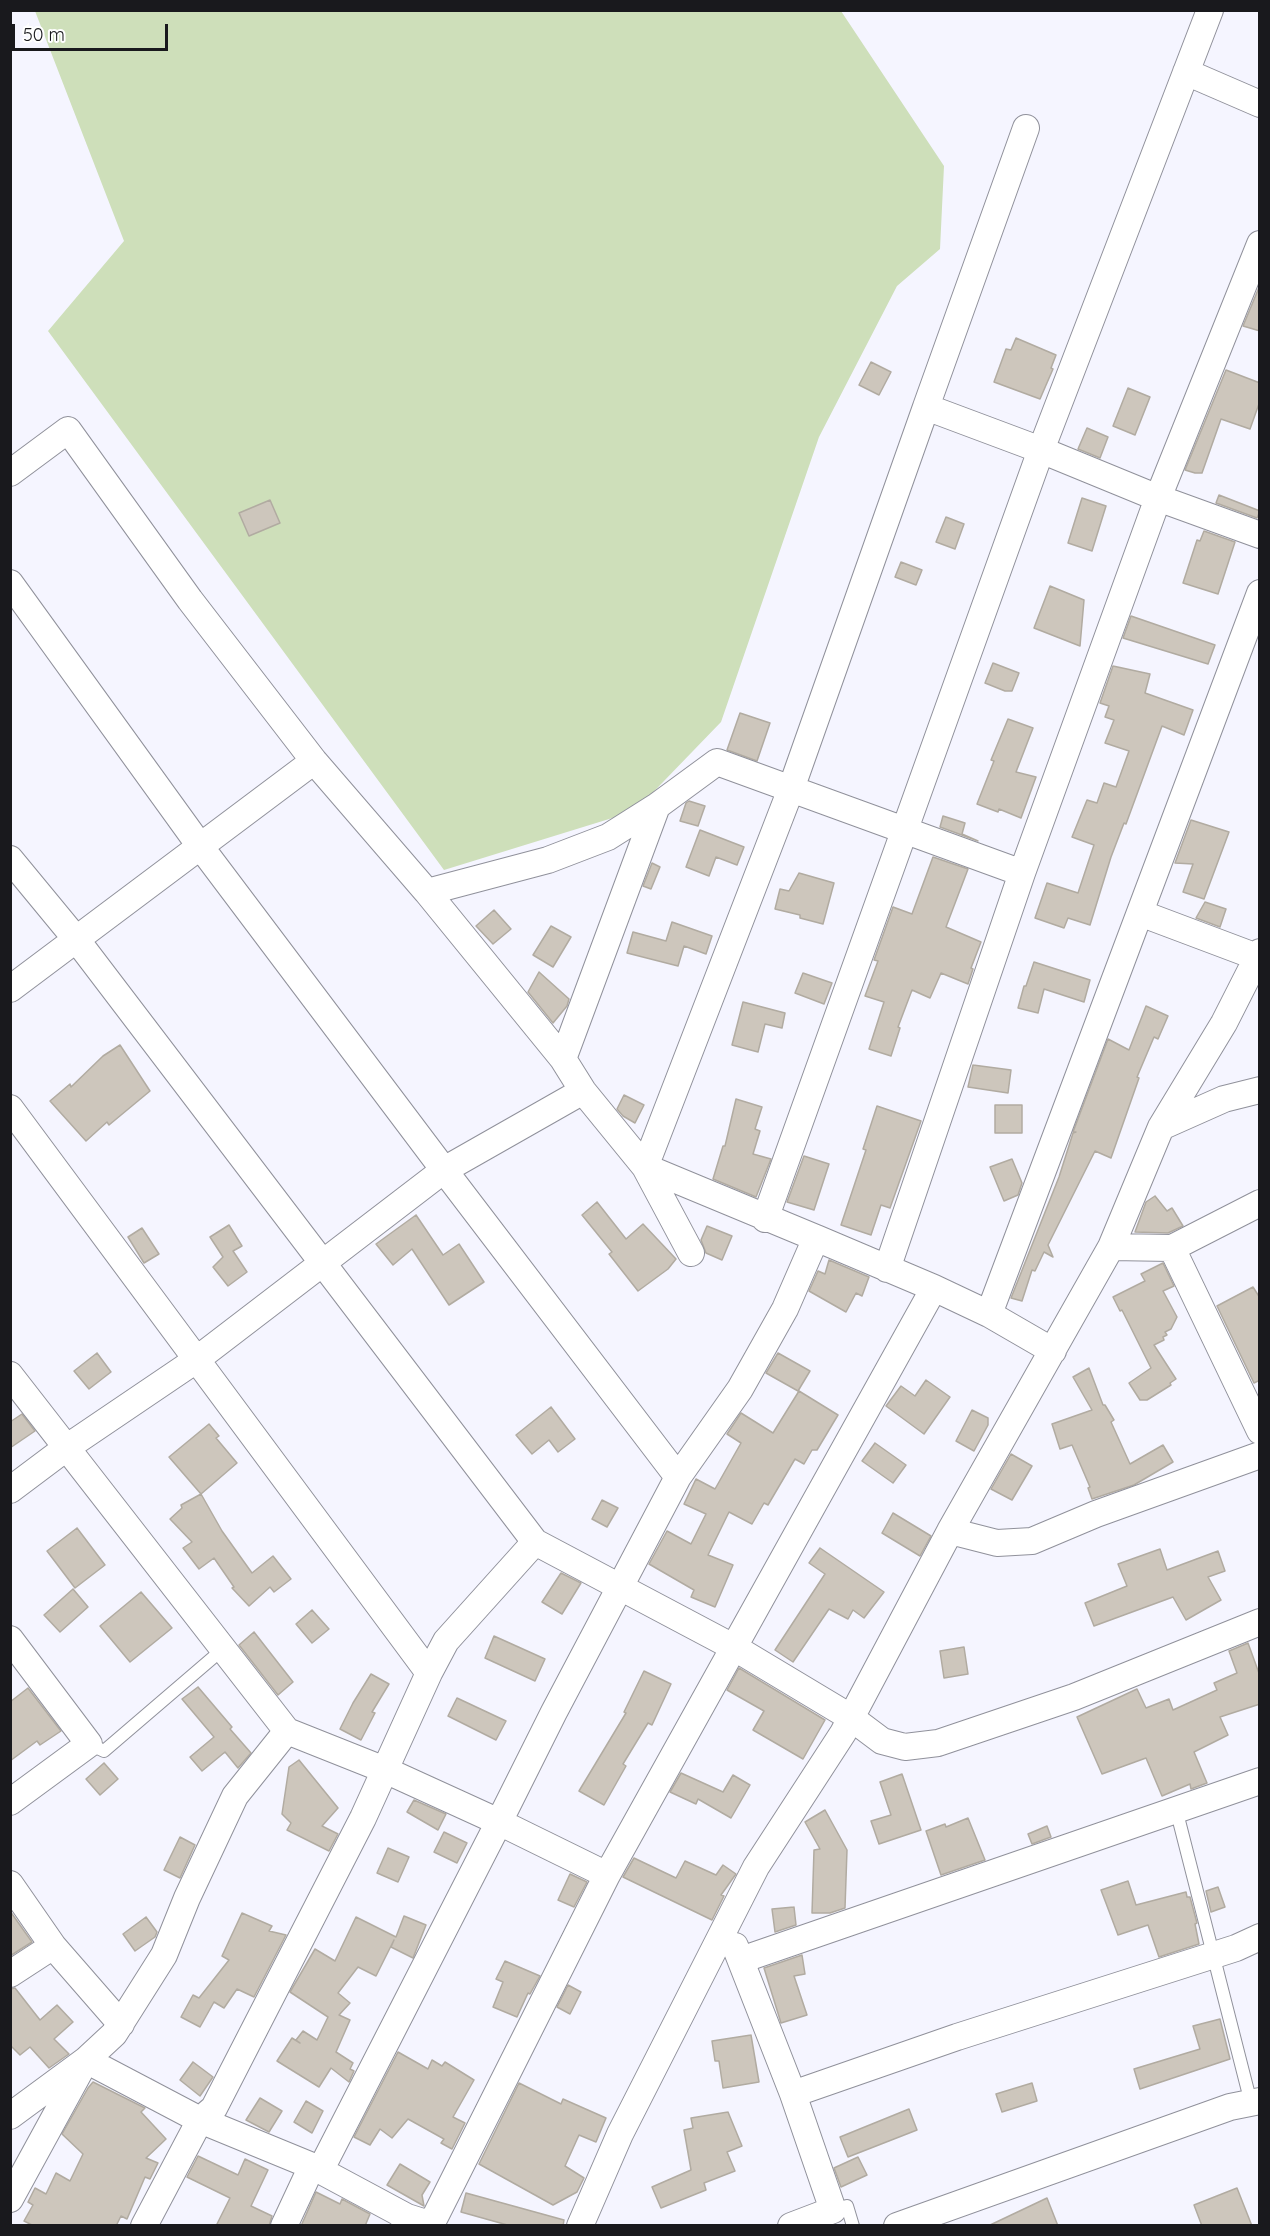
<!DOCTYPE html>
<html>
<head>
<meta charset="utf-8">
<style>
	body { margin:0 }
	#map { position:relative; width:1270px; height:2236px; overflow:hidden; background:#f5f5ff; font-family:Quicksand,sans-serif }
	canvas { display:block }
	.frame { position:absolute; inset:0; border:12px solid #19191d; pointer-events:none }
	.scale { position:absolute; left:12px; top:24px; width:156px; height:27px; box-sizing:border-box; border:3px solid #19191d; border-top:0; padding-left:8px; font-size:18px; line-height:21px; white-space:nowrap; color:#19191d; -webkit-text-stroke:4px #fff; paint-order:stroke }
</style>
</head>
<body>
<div id="map">
<canvas width="1270" height="2236"></canvas>
<div class="frame"></div>
<div class="scale">50 m</div>
</div>
<script>
const g = document.querySelector('canvas').getContext('2d');
g.lineJoin = 'round';
function fillPath(path, color) {
  g.fillStyle = color;
  g.fill(path, 'evenodd');
}
function poly(rows) {
  const path = new Path2D();
  for (const r of rows) {
    path.moveTo(r[0], r[1]);
    for (let i = 2; i < r.length; i += 2) path.lineTo(r[i], r[i + 1]);
  }
  return path;
}
function stroke(path, color, width, dash) {
  g.strokeStyle = color;
  g.lineWidth = width;
  g.lineCap = dash ? 'butt' : 'round';
  g.setLineDash(dash || []);
  g.stroke(path);
}
fillPath(poly([
	[35,11,841,11,944,166,940,249,897,286,819,437,721,722,635,811,444,870,48,331,124,241]
]), '#cedfba');
const building = poly([
	[1260,285,1260,331,1243,326,1260,285],
	[1016,338,1056,355,1051,368,1053,369,1040,399,994,382,1006,349,1011,350,1016,338],
	[871,362,891,372,879,395,859,385,871,362],
	[1226,370,1260,383,1260,401,1250,429,1221,419,1202,473,1195,473,1185,470,1226,370],
	[1128,388,1150,397,1135,435,1113,426,1128,388],
	[1087,428,1108,437,1100,458,1078,449,1087,428],
	[1219,495,1260,511,1257,518,1216,503,1219,495],
	[1082,498,1106,506,1092,551,1068,543,1082,498],
	[270,500,280,523,249,536,239,513,270,500],
	[946,517,964,524,955,549,936,542,946,517],
	[1204,531,1235,542,1218,594,1183,583,1197,540,1200,541,1204,531],
	[901,562,922,570,916,585,895,577,901,562],
	[1050,586,1084,600,1080,646,1034,628,1050,586],
	[1131,616,1215,645,1208,664,1123,638,1131,616],
	[993,663,1019,673,1012,691,1005,691,985,683,993,663],
	[1113,666,1150,674,1145,693,1193,710,1184,735,1162,726,1126,824,1124,823,1111,857,1090,925,1068,918,1064,928,1035,918,1047,883,1078,893,1094,845,1072,837,1087,800,1097,803,1104,783,1116,787,1129,751,1105,743,1114,720,1105,717,1109,706,1100,703,1113,666],
	[740,713,770,723,757,761,727,750,740,713],
	[1008,719,1033,728,1016,772,1036,777,1021,818,999,809,998,812,977,804,994,761,991,760,1008,719],
	[689,801,705,806,698,826,680,821,686,803,689,801],
	[943,816,965,823,962,834,978,841,940,827,943,816],
	[1191,820,1229,832,1204,899,1183,892,1193,864,1175,863,1191,820],
	[700,830,744,847,737,865,716,857,709,876,686,867,700,830],
	[933,857,968,869,946,927,981,942,971,968,973,969,968,984,941,973,930,998,912,990,898,1027,900,1028,891,1056,869,1049,884,1002,865,996,878,961,874,960,893,907,912,914,933,857],
	[652,863,660,867,651,889,643,886,652,863],
	[799,873,834,883,823,924,800,918,800,915,775,909,780,889,789,891,799,873],
	[1205,902,1226,909,1220,927,1196,918,1205,902],
	[494,910,511,929,493,944,476,926,494,910],
	[672,922,712,936,706,954,684,946,678,966,627,953,633,932,666,941,672,922],
	[551,926,571,937,553,967,533,955,551,926],
	[1034,962,1090,980,1084,1002,1044,989,1038,1013,1018,1008,1024,986,1026,986,1034,962],
	[539,972,569,999,567,1006,553,1023,528,992,539,972],
	[803,973,832,983,824,1004,795,993,803,973],
	[743,1002,785,1013,782,1028,765,1024,758,1052,732,1045,743,1002],
	[1146,1006,1168,1016,1158,1039,1154,1037,1137,1077,1139,1078,1111,1158,1095,1151,1048,1245,1053,1257,1044,1252,1035,1271,1032,1270,1022,1301,1011,1298,1059,1177,1073,1133,1076,1132,1073,1132,1108,1039,1129,1050,1146,1006],
	[120,1045,150,1091,109,1125,107,1122,86,1141,50,1101,70,1084,71,1087,103,1056,120,1045],
	[973,1065,1011,1070,1008,1093,968,1087,973,1065],
	[624,1095,644,1105,635,1123,623,1116,617,1109,624,1095],
	[736,1099,762,1107,755,1129,760,1131,753,1154,771,1159,756,1197,713,1179,723,1146,725,1146,736,1099],
	[995,1105,1022,1105,1022,1133,995,1133,995,1105],
	[877,1106,921,1121,890,1208,881,1205,871,1235,841,1225,866,1150,863,1149,877,1106],
	[804,1156,829,1164,814,1210,787,1202,804,1156],
	[1012,1159,1022,1183,1018,1195,1004,1201,990,1167,1012,1159],
	[1155,1196,1167,1211,1172,1208,1183,1226,1168,1233,1135,1232,1146,1202,1155,1196],
	[597,1202,626,1239,643,1224,676,1259,668,1269,638,1291,609,1254,612,1252,582,1215,597,1202],
	[416,1215,443,1255,459,1244,484,1282,449,1305,412,1249,393,1265,376,1244,416,1215],
	[229,1225,242,1246,233,1251,247,1272,228,1286,213,1267,223,1257,210,1237,229,1225],
	[707,1226,732,1236,722,1260,706,1253,701,1240,707,1226],
	[142,1228,159,1254,144,1263,128,1237,142,1228],
	[829,1260,869,1277,862,1296,856,1293,846,1312,809,1291,818,1271,825,1274,829,1260],
	[1163,1263,1174,1286,1163,1291,1177,1317,1171,1329,1165,1332,1167,1335,1163,1337,1164,1340,1154,1345,1176,1379,1170,1383,1171,1385,1147,1400,1140,1400,1129,1383,1151,1368,1122,1310,1120,1311,1113,1297,1145,1281,1141,1274,1163,1263],
	[1253,1287,1260,1298,1260,1380,1254,1383,1217,1306,1253,1287],
	[97,1353,111,1372,89,1389,74,1371,97,1353],
	[778,1353,810,1371,798,1391,766,1373,778,1353],
	[1089,1368,1103,1405,1105,1405,1114,1420,1111,1422,1130,1464,1163,1445,1173,1462,1134,1485,1092,1499,1088,1488,1090,1487,1072,1445,1060,1449,1052,1424,1092,1410,1073,1377,1089,1368],
	[926,1380,950,1397,924,1434,886,1406,901,1386,915,1396,926,1380],
	[799,1391,838,1415,817,1450,812,1450,804,1464,795,1459,768,1505,764,1503,752,1524,729,1512,708,1555,733,1565,715,1607,691,1597,694,1590,649,1564,667,1531,691,1544,706,1514,684,1504,696,1479,715,1489,741,1443,727,1434,741,1413,773,1433,799,1391],
	[551,1407,575,1439,558,1452,549,1440,532,1454,516,1435,551,1407],
	[972,1410,988,1418,988,1425,974,1451,956,1441,972,1410],
	[22,1414,35,1431,10,1448,10,1422,22,1414],
	[209,1424,219,1436,216,1438,237,1463,201,1494,169,1457,209,1424],
	[875,1443,906,1465,893,1483,862,1461,875,1443],
	[1011,1454,1032,1466,1012,1500,991,1489,1011,1454],
	[201,1494,222,1531,252,1573,273,1556,291,1579,274,1592,270,1587,249,1606,232,1588,234,1587,214,1558,199,1569,183,1548,192,1542,170,1519,182,1508,181,1505,201,1494],
	[602,1500,618,1508,607,1527,592,1519,602,1500],
	[893,1513,931,1536,920,1556,882,1533,893,1513],
	[77,1528,105,1565,75,1588,47,1551,77,1528],
	[820,1548,884,1592,864,1618,853,1610,848,1619,829,1609,793,1662,775,1650,825,1574,809,1563,820,1548],
	[1160,1549,1167,1570,1218,1551,1225,1571,1208,1577,1221,1600,1186,1620,1173,1597,1094,1626,1085,1603,1127,1586,1118,1564,1160,1549],
	[561,1573,581,1583,562,1614,542,1602,561,1573],
	[73,1589,88,1607,60,1632,44,1615,73,1589],
	[141,1592,172,1628,130,1662,100,1626,141,1592],
	[312,1610,329,1629,312,1643,296,1624,312,1610],
	[254,1632,293,1682,278,1695,239,1645,254,1632],
	[494,1636,545,1659,535,1681,485,1658,494,1636],
	[1248,1643,1260,1676,1260,1704,1220,1717,1228,1735,1194,1752,1207,1783,1191,1789,1190,1784,1162,1796,1146,1758,1102,1774,1077,1717,1137,1689,1146,1708,1169,1699,1173,1710,1217,1690,1214,1683,1237,1673,1229,1651,1248,1643],
	[964,1647,968,1674,944,1678,940,1651,964,1647],
	[739,1668,825,1720,803,1759,753,1730,764,1711,727,1690,739,1668],
	[644,1671,671,1684,652,1725,648,1723,623,1764,626,1766,604,1805,579,1791,626,1713,624,1712,644,1671],
	[371,1674,389,1684,372,1712,375,1713,361,1740,340,1729,353,1703,371,1674],
	[198,1687,232,1727,230,1729,251,1753,238,1768,225,1752,202,1771,190,1757,214,1737,182,1699,198,1687],
	[28,1688,61,1731,40,1745,37,1741,10,1761,10,1702,28,1688],
	[457,1698,506,1721,496,1740,448,1716,457,1698],
	[299,1760,338,1808,322,1826,338,1834,329,1851,287,1830,291,1823,282,1814,289,1767,299,1760],
	[104,1763,118,1779,100,1795,86,1779,104,1763],
	[681,1773,723,1792,733,1775,750,1785,731,1818,698,1799,696,1804,670,1792,681,1773],
	[902,1774,921,1830,879,1844,871,1821,891,1815,880,1782,902,1774],
	[414,1800,446,1814,438,1830,407,1812,414,1800],
	[825,1810,847,1850,845,1908,830,1913,812,1913,814,1850,820,1849,805,1822,825,1810],
	[968,1818,985,1860,941,1875,926,1831,945,1824,946,1827,968,1818],
	[1047,1826,1051,1837,1032,1844,1028,1834,1047,1826],
	[444,1832,467,1843,457,1863,434,1852,444,1832],
	[180,1837,195,1845,180,1878,164,1870,180,1837],
	[388,1848,409,1857,398,1882,377,1873,388,1848],
	[634,1858,676,1878,685,1861,716,1875,723,1865,736,1874,721,1895,724,1896,712,1920,623,1877,634,1858],
	[570,1874,587,1882,574,1907,558,1900,570,1874],
	[1128,1881,1136,1905,1186,1892,1187,1897,1190,1897,1197,1923,1195,1924,1199,1944,1159,1957,1148,1925,1118,1935,1101,1890,1128,1881],
	[1218,1887,1225,1907,1211,1912,1206,1891,1218,1887],
	[794,1907,796,1925,775,1932,772,1909,794,1907],
	[10,1911,32,1942,10,1956,10,1911],
	[242,1913,272,1926,269,1931,286,1935,254,1997,237,1989,224,2008,214,2002,200,2027,181,2017,193,1995,199,1998,229,1960,222,1956,242,1913],
	[404,1916,426,1925,413,1958,391,1947,394,1940,376,1976,358,1967,338,1993,350,2003,339,2015,350,2020,336,2052,353,2063,350,2069,354,2071,349,2082,331,2068,319,2087,277,2061,292,2038,300,2043,296,2040,303,2031,317,2040,328,2017,290,1992,315,1949,335,1961,356,1917,396,1937,404,1916],
	[146,1917,157,1932,155,1937,135,1951,123,1934,146,1917],
	[802,1955,805,1974,794,1976,807,2015,781,2023,764,1968,802,1955],
	[505,1961,540,1976,530,1994,528,1993,517,2017,493,2007,503,1982,496,1979,505,1961],
	[568,1985,581,1992,570,2014,557,2007,568,1985],
	[15,1988,40,2020,57,2005,73,2022,54,2039,69,2054,49,2068,30,2047,20,2055,10,2045,10,1989,15,1988],
	[1220,2019,1230,2059,1140,2089,1134,2069,1200,2049,1193,2026,1220,2019],
	[751,2035,759,2082,723,2088,719,2061,715,2061,712,2041,751,2035],
	[398,2052,428,2069,432,2060,442,2066,445,2062,474,2080,453,2117,465,2123,452,2149,441,2143,444,2139,408,2119,392,2138,380,2129,370,2145,354,2137,398,2052],
	[193,2062,213,2077,200,2096,180,2080,193,2062],
	[93,2082,145,2108,141,2112,166,2139,146,2158,158,2163,150,2179,145,2177,127,2219,121,2216,116,2226,34,2226,24,2221,33,2205,28,2202,35,2188,46,2194,56,2173,70,2181,83,2154,62,2134,88,2088,93,2082],
	[519,2083,561,2104,563,2099,606,2118,596,2142,579,2135,565,2166,584,2178,577,2192,553,2205,479,2164,519,2083],
	[1032,2083,1037,2101,1002,2112,996,2094,1032,2083],
	[260,2098,282,2111,269,2132,246,2120,260,2098],
	[306,2101,323,2111,312,2133,294,2122,306,2101],
	[909,2109,917,2130,848,2157,840,2137,909,2109],
	[728,2112,742,2146,727,2152,735,2171,704,2183,706,2190,661,2208,652,2187,691,2170,684,2130,693,2128,691,2118,728,2112],
	[198,2156,238,2175,245,2159,268,2170,251,2206,272,2216,269,2226,216,2226,230,2198,187,2177,198,2156],
	[858,2157,867,2175,841,2187,834,2168,858,2157],
	[400,2164,430,2182,422,2195,424,2206,387,2185,400,2164],
	[1237,2188,1252,2226,1202,2226,1194,2205,1237,2188],
	[316,2192,340,2204,342,2199,370,2214,365,2226,301,2226,316,2192],
	[466,2193,564,2220,563,2226,511,2226,461,2212,466,2193],
	[1047,2198,1058,2226,988,2226,1047,2198]
]);
fillPath(building, '#cdc6bc');
stroke(building, '#b1aba1', 1.5);
const lane = poly([
	[89,1744,104,1751,223,1649],
	[1176,1809,1251,2103],
	[833,2210,847,2206,853,2226]
]);
const street = poly([
	[1186,72,1260,104],
	[926,407,1026,128],
	[10,473,68,430,190,600,314,761,427,892,563,1059,583,1091,645,1167,816,1238],
	[10,583,200,846,444,1170,678,1477,554,1712,499,1822,385,1770,287,1731,235,1796,187,1898,164,1955,114,2034,86,2060,10,2116],
	[10,859,76,939,535,1542,735,1648,850,1717,882,1741,905,1747,938,1743,1074,1697,1260,1622],
	[427,892,548,860,608,837,657,806,717,762,1022,873],
	[1140,913,1257,957],
	[10,989,314,761],
	[563,1059,657,806],
	[10,1108,429,1673,363,1818,214,2108,200,2120,144,2226],
	[1161,1127,1224,1099,1260,1090],
	[1260,1203,1172,1248,1260,1431],
	[765,1219,1041,450,1210,10],
	[1111,1247,1172,1248],
	[691,1253,645,1167,791,789,926,407,1041,450,1158,498,1260,535],
	[887,1269,1022,873,1158,498,1260,244],
	[989,1314,1260,593],
	[10,1375,287,1731],
	[678,1477,740,1389,785,1309,816,1238,934,1288,989,1314,1053,1351],
	[10,1490,66,1448,196,1360,444,1170,583,1091],
	[950,1531,997,1543,1032,1541,1096,1514,1260,1455],
	[10,1639,89,1744,10,1802],
	[429,1673,446,1641,535,1542],
	[10,1884,53,1946,10,1974],
	[53,1946,121,2024],
	[735,1946,793,2094,833,2210,791,2226],
	[741,1960,1260,1781],
	[793,2094,957,2037,1236,1948,1260,1937],
	[312,2166,407,2217,404,2226],
	[320,2171,499,1822,607,1875],
	[10,2199,86,2060,200,2120,312,2166,284,2226],
	[407,2217,426,2223,435,2217,607,1875,934,1288],
	[580,2226,620,2134,756,1867,843,1733,950,1531,1111,1247,1161,1127,1224,1023,1260,952],
	[897,2226,1230,2107,1260,2101]
]);
stroke(lane, '#90919b', 14);
stroke(street, '#90919b', 28);
stroke(lane, '#fff', 12);
stroke(street, '#fff', 26);
</script>
</body>
</html>
